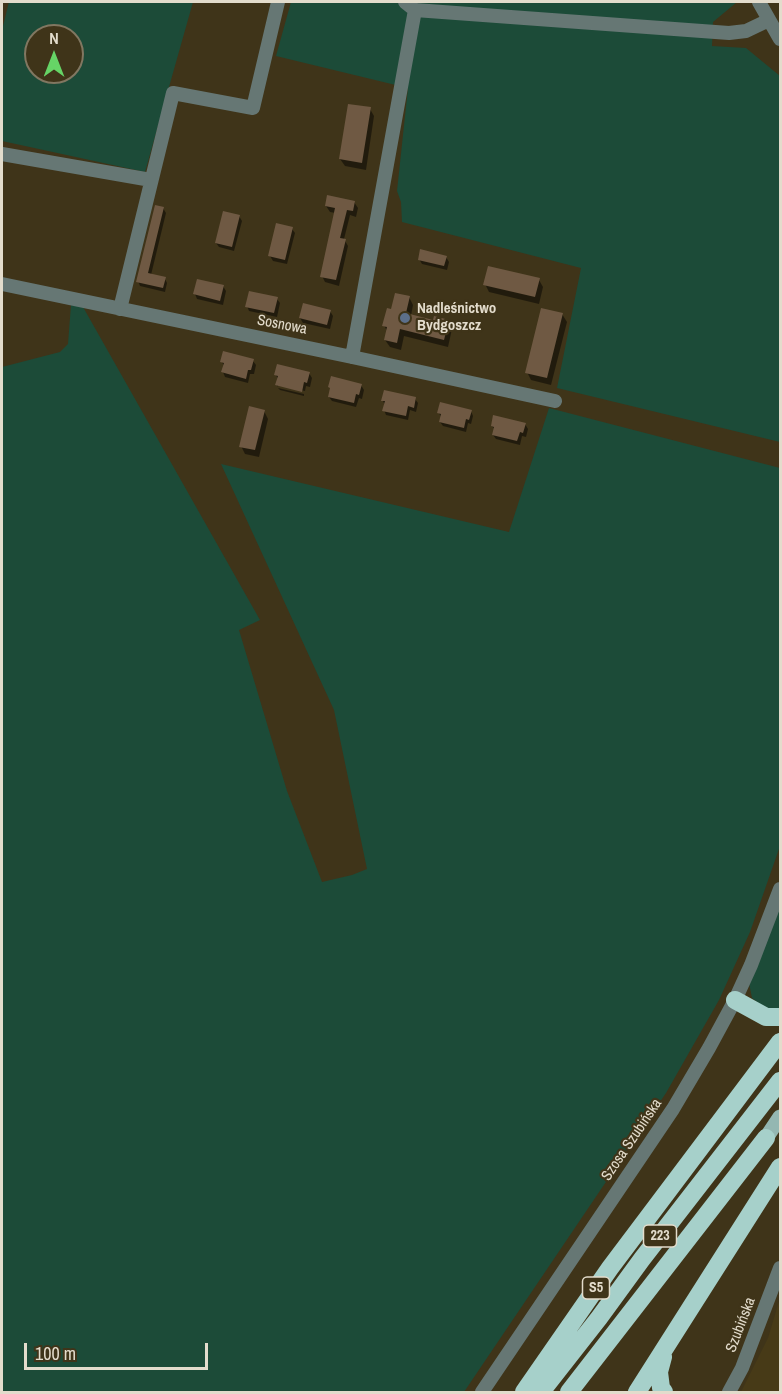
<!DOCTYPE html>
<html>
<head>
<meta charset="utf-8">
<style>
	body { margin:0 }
	#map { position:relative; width:782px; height:1394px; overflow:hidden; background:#3f3419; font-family:"Archivo Narrow",sans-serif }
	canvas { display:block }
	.frame { position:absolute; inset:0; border:3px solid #e3dccc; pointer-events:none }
	.north { position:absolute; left:24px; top:24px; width:60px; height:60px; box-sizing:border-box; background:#3f3419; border:2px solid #817761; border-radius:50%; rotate:0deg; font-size:16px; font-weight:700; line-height:24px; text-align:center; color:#e3dccc }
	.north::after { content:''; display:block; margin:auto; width:21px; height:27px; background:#66d466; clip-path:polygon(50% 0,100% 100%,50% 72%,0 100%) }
	.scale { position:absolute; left:24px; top:1343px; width:184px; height:27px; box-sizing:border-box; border:3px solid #e3dccc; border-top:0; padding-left:8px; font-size:18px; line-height:21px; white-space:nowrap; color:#e3dccc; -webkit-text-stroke:4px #3f3419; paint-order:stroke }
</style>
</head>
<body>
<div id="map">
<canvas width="782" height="1394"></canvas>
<div class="frame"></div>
<div class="north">N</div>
<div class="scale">100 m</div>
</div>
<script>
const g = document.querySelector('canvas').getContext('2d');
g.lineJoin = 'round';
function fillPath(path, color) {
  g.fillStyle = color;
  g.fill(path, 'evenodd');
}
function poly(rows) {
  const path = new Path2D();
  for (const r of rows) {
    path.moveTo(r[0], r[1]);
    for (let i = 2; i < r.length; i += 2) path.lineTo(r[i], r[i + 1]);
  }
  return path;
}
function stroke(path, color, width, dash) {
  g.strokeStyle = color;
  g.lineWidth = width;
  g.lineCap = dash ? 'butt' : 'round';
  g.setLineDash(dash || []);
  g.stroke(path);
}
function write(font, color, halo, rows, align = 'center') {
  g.font = font + ' "Archivo Narrow",sans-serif';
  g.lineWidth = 4.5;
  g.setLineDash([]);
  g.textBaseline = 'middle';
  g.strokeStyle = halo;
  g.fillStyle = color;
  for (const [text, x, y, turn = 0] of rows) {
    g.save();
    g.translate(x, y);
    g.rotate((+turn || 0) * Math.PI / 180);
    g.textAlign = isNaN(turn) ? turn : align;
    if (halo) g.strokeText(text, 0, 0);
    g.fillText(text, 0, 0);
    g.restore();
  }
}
fillPath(poly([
	[780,1298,780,1392,741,1392,768,1338]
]), '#473a17');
fillPath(poly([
	[9,2,193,2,145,172,2,141,2,30],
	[36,36,72,36,72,72,36,72],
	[291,2,737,2,713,22,712,46,746,48,780,76,780,442,557,388,581,268,402,222,401,202,397,191,408,88,276,56],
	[71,305,83,307,260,620,239,630,287,791,322,882,352,875,367,869,334,710,221,464,509,532,549,408,780,468,780,846,750,932,719,1000,666,1093,464,1392,2,1392,2,367,60,352,68,344],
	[780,902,780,1009,770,1010,762,1006,752,998,749,983]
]), '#1c4b38');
fillPath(poly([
	[370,109,374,116,366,170,345,166,340,159],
	[354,202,358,208,356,217,350,215,344,239,348,246,339,286,325,282,322,276,336,213,330,212,326,206],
	[163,208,166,213,151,275,165,279,167,283,165,292,140,286,138,281],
	[239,216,242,221,234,251,219,247,216,243],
	[292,229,295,233,287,264,273,261,270,256],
	[446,257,449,262,447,270,422,264,419,259],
	[539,280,543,287,539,304,489,292,485,284],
	[223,286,226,291,223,305,197,299,195,294],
	[409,297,413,305,411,316,434,322,448,321,452,329,448,347,404,336,401,350,390,347,385,340,387,331,384,325,392,311],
	[277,299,280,303,277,317,249,311,247,306],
	[330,311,333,316,330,329,303,323,300,318],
	[562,314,567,322,551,385,531,380,527,372],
	[253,361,256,365,254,374,250,374,248,383,225,377,223,372,224,366,222,362],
	[309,373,312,378,310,387,306,386,305,391,278,385,278,387,277,385,278,379,276,375],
	[361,385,364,390,362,399,359,398,356,407,332,401,329,397,331,390,330,387],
	[278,388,304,394,304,396,280,390],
	[415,399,418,403,416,412,410,410,408,420,386,415,384,410,385,405,383,401],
	[264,411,268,419,259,457,245,454,241,446],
	[471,411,473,416,471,424,468,423,466,432,443,426,440,422,441,417,439,413],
	[525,424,528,429,526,437,522,436,520,445,496,439,493,435,495,430,492,426]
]), '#0007');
fillPath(poly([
	[348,104,371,107,362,163,339,159],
	[327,195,355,201,353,211,347,210,340,238,346,239,336,280,320,277,335,208,325,206],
	[155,205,164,207,148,273,166,277,163,288,136,282],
	[223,211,240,215,232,247,215,243],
	[276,223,293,227,285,260,268,256],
	[420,249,447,256,444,266,418,260],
	[488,266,540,278,535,297,483,285],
	[197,279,224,285,220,301,193,294],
	[249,291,278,297,274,313,245,307],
	[395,293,410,296,406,313,433,320,434,316,449,320,444,340,400,329,397,343,384,340,387,327,382,326,387,308,391,309],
	[303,303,331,310,327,325,299,318],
	[541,308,563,313,547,378,525,373],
	[223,351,254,359,251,370,248,370,246,379,221,372,224,363,220,362],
	[277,364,310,372,307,383,304,382,302,392,275,385,278,376,274,375],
	[331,376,362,384,359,395,356,394,354,403,328,397,330,388,328,387],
	[384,390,416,397,414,408,408,406,406,416,382,411,385,401,381,401],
	[440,402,472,410,469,420,466,419,464,428,439,422,441,414,437,413],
	[249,406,265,410,255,450,239,447],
	[493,415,526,423,523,433,520,432,517,441,492,435,494,427,491,426]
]), '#6f5943');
stroke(poly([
	[405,2,415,10,729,33,746,31,769,20],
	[759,2,780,39],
	[2,154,151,180],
	[2,284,352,357,555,401],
	[120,309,173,93,253,108,278,2],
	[352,357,415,10],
	[482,1392,673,1109,709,1048,735,1000,751,965,780,889],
	[729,1392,742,1368,780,1268]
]), '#667774', 14);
stroke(poly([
	[766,1138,780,1117]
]), '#94b7b2', 15);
stroke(poly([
	[735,1000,766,1017,780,1017],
	[663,1357,659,1372,661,1388,664,1392],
	[524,1392,610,1268,780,1042],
	[541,1392,599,1318,642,1259,780,1081],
	[569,1392,766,1138],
	[637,1392,780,1167]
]), '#a6d0ca', 18);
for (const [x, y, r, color] of [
	[405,318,6,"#5c6f8a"]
]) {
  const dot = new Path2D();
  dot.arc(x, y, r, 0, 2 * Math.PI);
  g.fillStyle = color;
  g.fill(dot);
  stroke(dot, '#3f3419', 2);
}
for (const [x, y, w] of [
	[660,1236,33],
	[596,1288,27]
]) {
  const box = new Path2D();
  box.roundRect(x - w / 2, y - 11, w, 22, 4.5);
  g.fillStyle = '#3f3419';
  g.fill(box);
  stroke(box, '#e3dccc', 1.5);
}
write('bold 14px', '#e3dccc', null, [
	["223",660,1236],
	["S5",596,1288]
]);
write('bold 15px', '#e3dccc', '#3f3419', [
	["Nadleśnictwo",417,309],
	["Bydgoszcz",417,326]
], 'left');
write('15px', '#e3dccc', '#3f3419', [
	["Sosnowa",282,325,11],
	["Szosa Szubińska",632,1140,-56],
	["Szubińska",741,1325,-69]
]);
</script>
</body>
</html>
